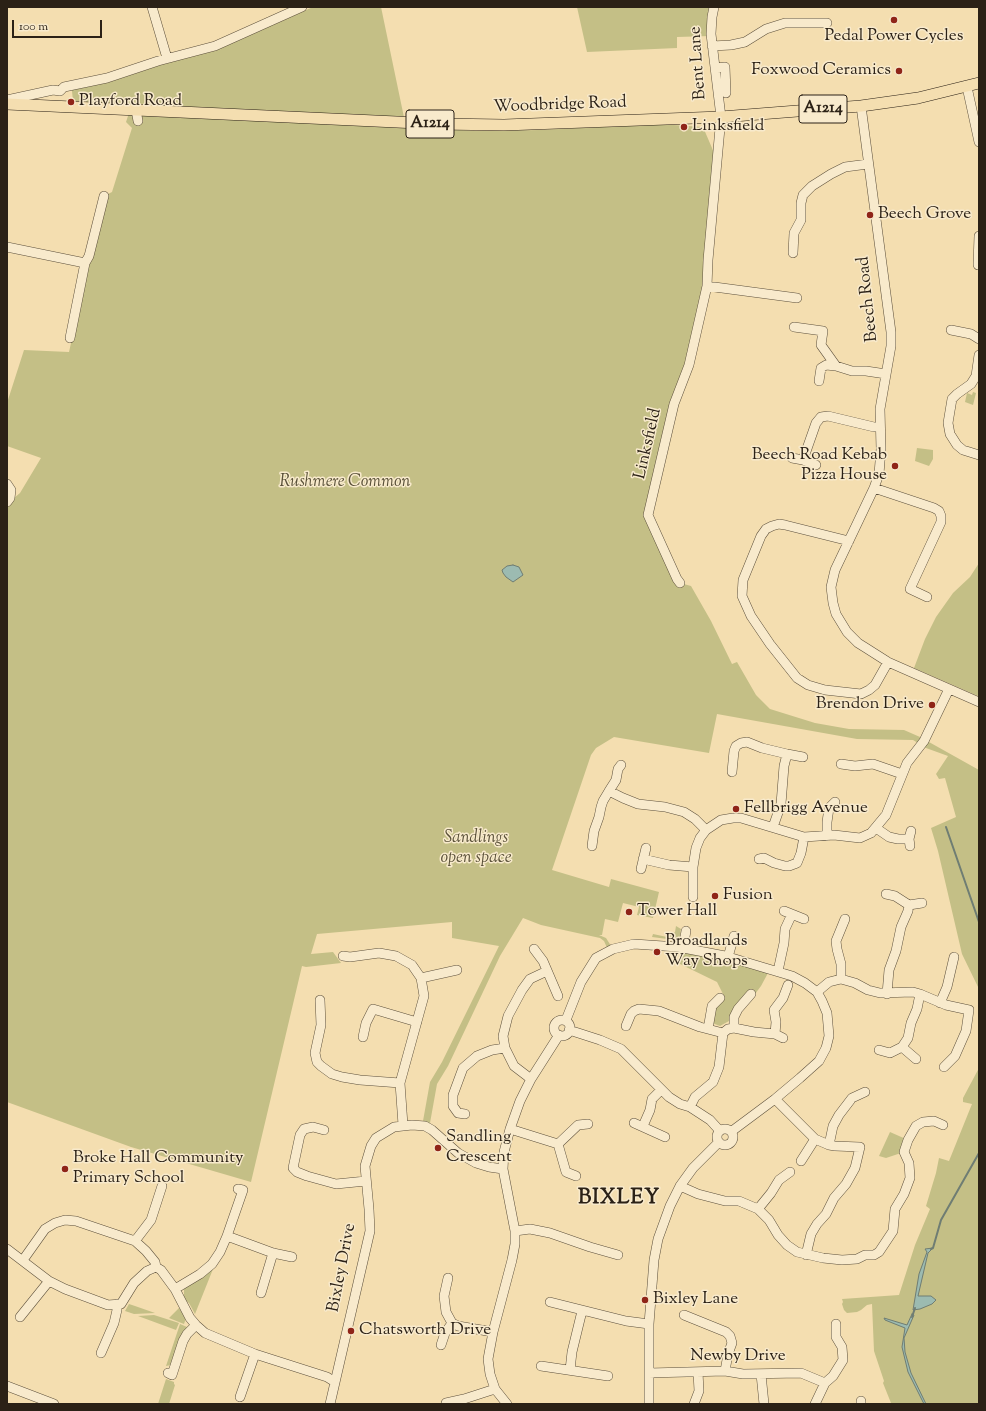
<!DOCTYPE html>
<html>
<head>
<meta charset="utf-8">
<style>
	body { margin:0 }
	#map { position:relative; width:986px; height:1411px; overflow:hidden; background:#f4deb0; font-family:"Sorts Mill Goudy",serif }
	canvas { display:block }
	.frame { position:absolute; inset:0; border:8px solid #2b2116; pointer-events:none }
	.scale { position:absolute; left:12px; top:20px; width:90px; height:18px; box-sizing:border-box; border:2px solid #2b2116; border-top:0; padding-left:5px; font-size:12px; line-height:14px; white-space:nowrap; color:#2b2116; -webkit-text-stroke:3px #f8eacc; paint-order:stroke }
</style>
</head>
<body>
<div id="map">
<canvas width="986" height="1411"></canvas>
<div class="frame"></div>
<div class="scale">100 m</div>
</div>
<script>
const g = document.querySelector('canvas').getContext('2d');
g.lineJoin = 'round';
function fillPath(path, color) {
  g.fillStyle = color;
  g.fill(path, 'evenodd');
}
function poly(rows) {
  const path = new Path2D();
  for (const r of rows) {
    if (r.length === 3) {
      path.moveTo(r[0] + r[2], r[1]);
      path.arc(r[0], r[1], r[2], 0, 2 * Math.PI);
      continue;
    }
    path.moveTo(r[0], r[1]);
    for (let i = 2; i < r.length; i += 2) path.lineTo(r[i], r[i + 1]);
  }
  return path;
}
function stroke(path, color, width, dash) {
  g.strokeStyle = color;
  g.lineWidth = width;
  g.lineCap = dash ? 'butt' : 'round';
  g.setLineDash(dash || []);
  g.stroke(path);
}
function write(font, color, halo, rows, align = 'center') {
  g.font = font + ' "Sorts Mill Goudy",serif';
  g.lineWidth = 3;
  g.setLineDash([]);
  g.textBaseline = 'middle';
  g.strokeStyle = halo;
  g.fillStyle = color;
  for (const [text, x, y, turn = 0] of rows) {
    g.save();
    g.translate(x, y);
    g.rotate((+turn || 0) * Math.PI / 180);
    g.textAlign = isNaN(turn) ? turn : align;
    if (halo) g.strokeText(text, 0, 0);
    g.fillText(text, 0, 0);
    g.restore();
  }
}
fillPath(poly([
	[313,7,381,7,406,127,477,131,539,130,659,124,703,127,715,155,707,286,650,509,680,583,691,586,711,621,732,664,737,662,756,695,770,709,815,723,849,729,904,730,920,737,979,770,979,989,962,954,938,851,931,828,956,817,945,778,939,779,936,774,948,756,926,748,913,740,857,739,717,714,709,753,614,737,596,748,591,755,552,870,609,887,611,879,659,892,653,918,637,915,639,907,623,903,618,922,605,919,602,935,599,935,606,938,613,949,609,952,604,941,600,938,541,925,523,918,500,956,448,1066,437,1084,430,1123,423,1121,430,1082,442,1062,499,946,452,938,452,922,317,934,311,954,333,952,341,963,306,967,302,966,251,1182,131,1147,7,1102,7,509,14,498,20,493,41,458,7,446,7,403,24,350,69,352,104,196,112,192,132,128,126,122,132,104,73,101,72,91,72,89,229,44],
	[577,7,711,7,710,36,677,37,677,48,587,52],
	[973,392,976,393,973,405,965,402,967,393,972,395],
	[917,448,933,450,933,459,929,466,915,461],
	[979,563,979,658,978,696,914,668,925,639,936,617,953,593,970,577],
	[676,926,681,929,680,936,678,939,675,940,652,937,653,934,667,937,675,932],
	[681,952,726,960,768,973,761,986,755,994,734,1008,729,1021,720,1026,712,1023,715,1007,725,998,717,982,678,963],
	[979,1068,979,1404,889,1404,891,1403,883,1383,884,1381,874,1351,872,1304,867,1305,861,1310,857,1312,847,1313,844,1310,842,1304,843,1302,842,1299,899,1295,915,1245,930,1209,926,1206,936,1173,939,1158,949,1161,972,1104,963,1102,963,1098],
	[890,1132,908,1140,904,1152,886,1158,879,1156],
	[213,1269,195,1314,189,1303,185,1300,184,1296,184,1288],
	[129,1304,135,1306,155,1313,134,1314,125,1311],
	[179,1308,186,1318,184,1324,169,1318],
	[154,1315,179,1323,176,1330,138,1316],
	[180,1324,187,1327,184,1333,171,1365,166,1366],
	[166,1379,174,1382,174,1384,175,1385,169,1404,158,1404]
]), '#c4bf86');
const water = poly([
	[513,565,519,567,523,575,513,582,506,577,503,573,502,570,507,566,513,565],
	[933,1248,928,1253,918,1296,931,1296,936,1300,932,1304,920,1309,913,1310,919,1274,927,1252,925,1249,933,1248],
	[912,1314,914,1315,904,1338,905,1352,911,1373,926,1404,924,1404,908,1372,902,1347,905,1328,885,1320,884,1318,907,1325,912,1314]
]);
fillPath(water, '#9cbbb1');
stroke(water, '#6f7d73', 1);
stroke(poly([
	[946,827,979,922],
	[931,1249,933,1248,941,1220,979,1153],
	[912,1317,915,1308]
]), '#6f7d73', 2);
const minor = poly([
	[152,7,167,58],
	[712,46,731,45,745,42,766,29,785,23,827,23],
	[715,68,725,67,726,93],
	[967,87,979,142],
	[60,91,64,87,107,78,158,61,215,46,302,7],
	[7,100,53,90,60,91],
	[861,106,891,332,891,346,880,409,881,449,879,474,874,488,835,570,831,587,833,603,836,614,847,632,858,643,866,648,888,662,979,702],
	[136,110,138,121],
	[7,247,85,263],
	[793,253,794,233,801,220,801,203,803,195,812,186,831,174,845,167,868,164],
	[978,265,979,236],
	[707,286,797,298],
	[794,327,823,331,821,345,836,366,852,371,866,371,886,374],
	[951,330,971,334,979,339],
	[70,338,85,263,89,256,104,196],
	[979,355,976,376,971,384,957,394,952,399,948,423,950,434,957,445,963,450,979,455],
	[819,381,821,368,826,365,836,366],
	[792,458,803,460,816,423,821,417,828,416,874,427,880,427],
	[803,460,816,465],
	[7,484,11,490,10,498,7,502],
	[874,488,934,508,939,511,941,516,941,522,910,589,927,597],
	[849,541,785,525,779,524,772,526,766,529,761,536,743,580,742,596,751,616,770,644,797,678,808,685,825,690,861,694,869,690,875,685,888,662],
	[680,583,677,579,648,515,674,404,689,365,707,286,708,260,721,117,711,34,712,17,714,7],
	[787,754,803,757],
	[841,764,855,766,873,764,902,774],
	[732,772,734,751,736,746,741,743,747,742,762,748,787,754,784,766,781,804,773,827],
	[609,791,616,780,618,769,621,765],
	[876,828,889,837,898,839,909,839],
	[827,836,827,822,829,808,835,802],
	[592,846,594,831,599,817,601,807,603,801,609,791,623,798,638,804,665,807,684,812,695,819,706,830],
	[910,846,909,839,911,831],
	[643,859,669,865,693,867],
	[759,859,764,858,774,863,785,866,789,866,797,863,801,853,804,837],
	[641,869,646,848],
	[886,894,895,896,909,905,908,911,901,927,896,951,889,970,887,994],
	[693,897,693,867,696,848,700,838,706,830,721,820,733,818,741,818,804,837,834,835,860,838,871,833,886,815,907,763,924,741,949,689],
	[909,905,922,903],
	[784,911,804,919],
	[683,948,686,931],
	[534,949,543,961,558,996],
	[343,956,350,957,379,953,396,956,412,965,421,978,424,996,400,1083,403,1125],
	[728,957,734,936],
	[778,971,784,943,785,929,792,914],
	[421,978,457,970],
	[841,979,841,964,837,949,836,941,845,919],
	[817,992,829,982,841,979,855,983,868,990,880,993,913,992,920,994,946,1005,969,1010,966,1031,955,1056,944,1067],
	[320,1000,321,1025,315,1053,317,1062,321,1066,332,1074,342,1077,360,1080,400,1083],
	[940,1003,947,987,954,957],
	[566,1020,581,982,596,958,613,949,634,944,678,947,725,956,792,976,805,983,817,992,822,1001,827,1013,829,1036,826,1048,819,1061,800,1078,775,1099,732,1131],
	[562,1028,8],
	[626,1026,631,1014,634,1011,639,1009,659,1011,700,1027,723,1033,719,1067,713,1082,695,1097,690,1107],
	[734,1028,734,1017,738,1009,751,994],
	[708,1029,712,1006,720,998],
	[569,1030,600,1040,621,1049,669,1097,680,1104,690,1107,710,1120,720,1131],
	[723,1033,728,1029,734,1028,754,1032,775,1034,783,1038],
	[775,1034,776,1022,774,1010,783,998,788,985],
	[363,1037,366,1023,373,1009,417,1022],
	[902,1047,916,1059],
	[879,1050,890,1053,902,1047,908,1038,911,1023,917,1009,920,994],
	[531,1079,514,1066,505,1048,503,1036,508,1016,522,990,530,979,547,971],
	[775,1099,815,1139,829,1145,835,1146,860,1147,855,1168,846,1184,834,1198,826,1214,817,1224,811,1234,806,1255],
	[465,1114,458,1113,453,1106,453,1095,463,1068,477,1056,492,1050,505,1048],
	[634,1123,665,1137],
	[643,1126,650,1110,652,1099,661,1090],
	[510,1129,558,1144],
	[725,1137,8],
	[324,1130,313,1127,304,1129,300,1135,293,1168,297,1172,307,1176,336,1184,366,1181],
	[558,1144,566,1172,576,1176],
	[558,1144,578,1125,588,1124],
	[829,1145,833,1126,839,1115,852,1098,865,1092],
	[801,1161,815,1139],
	[680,1186,698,1194,725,1201,739,1201,758,1209,769,1220,778,1235,787,1245,797,1252,823,1258,842,1260,857,1259,865,1255,874,1255,879,1252,893,1231,895,1209,904,1194,910,1178,909,1163,904,1152,908,1140,916,1126,923,1122,934,1121,943,1125],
	[758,1209,771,1193,779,1180,790,1172],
	[515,1231,530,1229,550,1233,590,1247,618,1255],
	[227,1236,273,1253,292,1257],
	[135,1241,151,1220,162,1186],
	[7,1249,49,1281,65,1289,108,1305,121,1304,134,1283,147,1271,156,1267],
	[23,1260,45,1229,55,1223,65,1220,76,1221,135,1241,146,1251,155,1262,156,1267,161,1270,175,1289,190,1318,196,1325,205,1333,255,1354,327,1377,335,1382],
	[175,1289,200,1274,212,1264,220,1252,227,1236,243,1190,238,1189],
	[261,1293,273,1253],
	[550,1302,626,1321,649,1324],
	[684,1315,726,1332,730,1336,732,1343,728,1354,725,1371],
	[20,1317,49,1281],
	[452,1323,458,1326,493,1332],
	[441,1345,445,1333,452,1323,446,1312,444,1296,448,1278],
	[101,1353,114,1323,117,1310,117,1304],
	[541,1366,608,1376],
	[570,1370,572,1352,582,1311],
	[168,1373,172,1375,183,1341,187,1334,196,1325],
	[649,1373,725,1371,743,1374,801,1373,825,1383],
	[761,1374,764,1404],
	[7,1386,54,1404],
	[240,1397,255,1354],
	[446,1403,464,1399,495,1389],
	[330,1404,370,1231,369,1209,365,1166,371,1146,376,1138,394,1127,412,1125,425,1126,432,1130,458,1153,476,1163,489,1167,503,1169],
	[507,1404,495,1389,490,1374,488,1359,493,1332,512,1260,515,1244,515,1231,503,1169,504,1152,510,1129,520,1101,531,1079,559,1035],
	[649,1404,649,1324,654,1260,658,1239,670,1206,680,1186,693,1168,719,1142],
	[694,1404,699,1391,698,1372],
	[815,1404,825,1383,833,1376,843,1360,842,1347,836,1337,836,1324],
	[861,1404,861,1401]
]);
const major = poly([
	[7,104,440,124,504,125,721,117,861,106,918,98,979,83]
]);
stroke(minor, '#5d503c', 10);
stroke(major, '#2b2116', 12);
stroke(minor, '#f8eacc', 9);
stroke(major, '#f4deb0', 11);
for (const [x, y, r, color] of [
	[894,20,4,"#8f2418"],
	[899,71,4,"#8f2418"],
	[71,102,4,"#8f2418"],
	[684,127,4,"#8f2418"],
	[870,215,4,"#8f2418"],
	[895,466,4,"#8f2418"],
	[932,705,4,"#8f2418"],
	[736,809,4,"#8f2418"],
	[715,896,4,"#8f2418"],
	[629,912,4,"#8f2418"],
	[657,952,4,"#8f2418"],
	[438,1148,4,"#8f2418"],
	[65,1169,4,"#8f2418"],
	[645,1300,4,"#8f2418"],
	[351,1331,4,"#8f2418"]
]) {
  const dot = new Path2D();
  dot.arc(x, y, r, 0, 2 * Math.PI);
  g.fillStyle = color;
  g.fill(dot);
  stroke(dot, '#f8eacc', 1.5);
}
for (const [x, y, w] of [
	[823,109,48],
	[430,124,48]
]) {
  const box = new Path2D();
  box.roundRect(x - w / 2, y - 14, w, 28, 3);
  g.fillStyle = '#f8eacc';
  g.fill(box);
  stroke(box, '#2b2116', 1);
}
write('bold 16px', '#2b2116', null, [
	["A1214",823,109],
	["A1214",430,124]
]);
write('17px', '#2b2116', '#f8eacc', [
	["Pedal Power Cycles",894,37,"center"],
	["Foxwood Ceramics",891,71,"right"],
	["Playford Road",79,102],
	["Linksfield",692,127],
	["Beech Grove",878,215],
	["Beech Road Kebab",887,456,"right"],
	["Pizza House",887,476,"right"],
	["Brendon Drive",924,705,"right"],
	["Fellbrigg Avenue",744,809],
	["Fusion",723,896],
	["Tower Hall",637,912],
	["Broadlands",665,942],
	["Way Shops",665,962],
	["Sandling",446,1138],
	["Crescent",446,1158],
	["Broke Hall Community",73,1159],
	["Primary School",73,1179],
	["Bixley Lane",653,1300],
	["Chatsworth Drive",359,1331]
], 'left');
write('17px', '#2b2116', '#f8eacc', [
	["Bent Lane",699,63,-94],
	["Woodbridge Road",560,106,-2],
	["Beech Road",869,299,-96],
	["Linksfield",649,444,-77],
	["Bixley Drive",343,1268,-79],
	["Newby Drive",738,1357]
]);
write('italic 17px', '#595038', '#f8eacc', [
	["Rushmere Common",345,483],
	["Sandlings",476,839],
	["open space",476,859]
]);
g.letterSpacing = '1px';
write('bold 21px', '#2b2116', '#f8eacc', [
	["BIXLEY",619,1199]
]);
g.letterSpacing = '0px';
</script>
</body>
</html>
